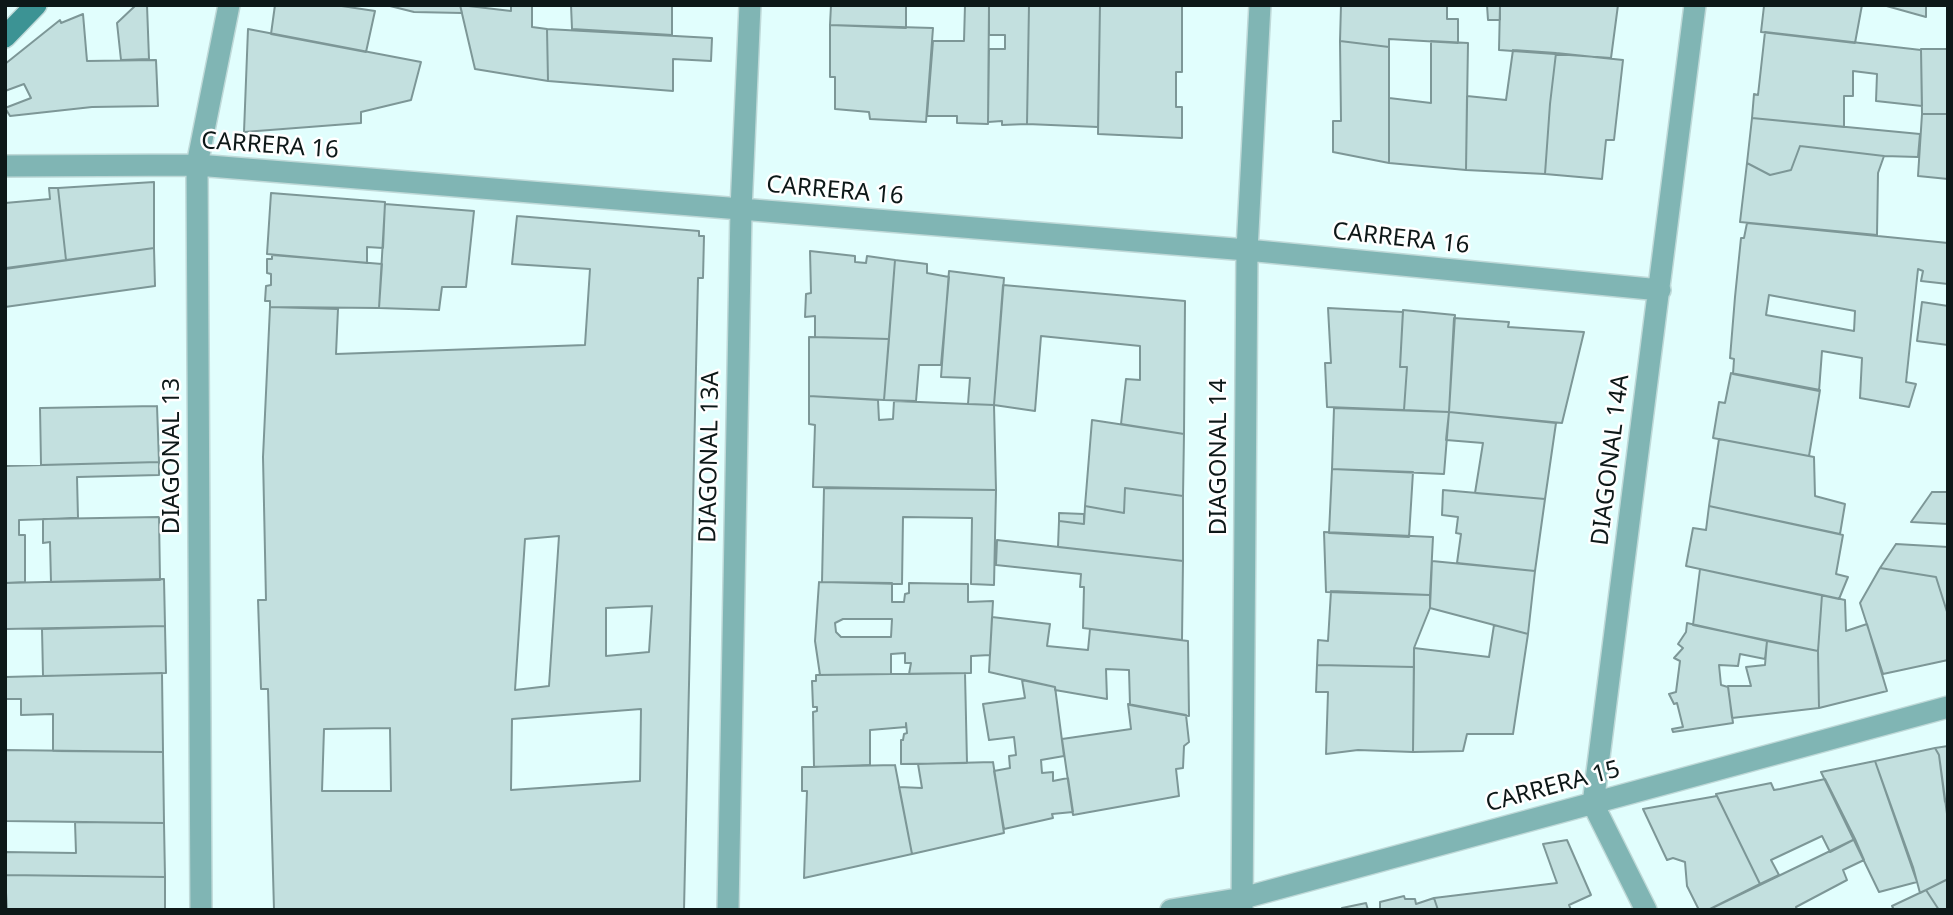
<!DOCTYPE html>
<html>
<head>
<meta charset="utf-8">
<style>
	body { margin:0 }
	#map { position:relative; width:1953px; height:915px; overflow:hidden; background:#e1fefd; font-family:"Noto Sans",sans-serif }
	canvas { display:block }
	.frame { position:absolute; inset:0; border:7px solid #0d1818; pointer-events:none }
</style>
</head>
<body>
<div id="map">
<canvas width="1953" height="915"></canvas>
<div class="frame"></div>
</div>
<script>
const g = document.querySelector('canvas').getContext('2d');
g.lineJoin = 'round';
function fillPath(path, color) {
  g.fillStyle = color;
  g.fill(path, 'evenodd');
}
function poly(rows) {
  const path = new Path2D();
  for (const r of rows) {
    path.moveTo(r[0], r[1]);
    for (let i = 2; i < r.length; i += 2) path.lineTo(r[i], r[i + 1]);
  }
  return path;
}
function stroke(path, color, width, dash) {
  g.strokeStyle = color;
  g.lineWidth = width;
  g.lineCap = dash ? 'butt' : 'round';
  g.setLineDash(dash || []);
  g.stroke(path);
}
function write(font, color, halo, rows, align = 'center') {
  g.font = font + ' "Noto Sans",sans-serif';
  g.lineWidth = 5;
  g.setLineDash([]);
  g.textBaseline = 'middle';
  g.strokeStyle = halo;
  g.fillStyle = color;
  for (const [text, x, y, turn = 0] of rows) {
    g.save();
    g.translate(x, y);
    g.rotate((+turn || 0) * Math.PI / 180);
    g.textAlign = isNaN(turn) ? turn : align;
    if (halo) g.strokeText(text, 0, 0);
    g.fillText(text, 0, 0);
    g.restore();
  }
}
const building = poly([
	[136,5,147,5,149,59,121,60,117,23,136,5],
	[275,5,335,5,375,11,366,52,271,34,275,5],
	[386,5,460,5,462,13,414,12,386,5],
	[460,5,511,11,511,5,532,5,532,27,547,29,548,81,475,69,460,5],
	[571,5,672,5,672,35,572,29,571,5],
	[831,5,906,5,906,28,830,25,831,5],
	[965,5,989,5,988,124,957,123,957,116,927,116,933,41,964,41,965,5],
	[989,5,1029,5,1027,124,1002,125,1002,121,988,122,989,49,1005,49,1005,35,989,35,989,5],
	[1029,5,1100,5,1098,127,1027,124,1029,5],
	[1100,5,1182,5,1182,72,1176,72,1176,107,1182,107,1182,138,1098,134,1100,5],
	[1341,5,1447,5,1447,19,1458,19,1458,43,1389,39,1389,47,1340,41,1341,5],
	[1487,5,1500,5,1500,20,1488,20,1487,5],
	[1500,5,1618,5,1611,58,1499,50,1500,5],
	[1767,5,1862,5,1855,43,1761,32,1764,6,1767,5],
	[1883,5,1926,5,1926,17,1883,5],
	[83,14,87,61,156,60,158,106,92,107,10,116,5,108,31,98,24,84,5,91,5,64,60,20,61,23,83,14],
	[830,25,933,28,926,122,870,119,869,112,835,109,835,77,830,77,830,25],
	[248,29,421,62,411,100,361,112,361,123,244,132,248,29],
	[547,29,712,38,711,61,673,59,673,91,548,81,547,29],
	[1765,32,1921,50,1922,106,1876,101,1877,74,1853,71,1853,96,1844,96,1844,127,1752,118,1754,94,1758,95,1765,32],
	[1340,41,1389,47,1389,163,1333,152,1333,121,1341,121,1340,41],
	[1431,41,1468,43,1466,170,1389,163,1389,98,1431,103,1431,41],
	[1921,49,1948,49,1948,114,1922,114,1921,49],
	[1513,50,1556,53,1550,104,1545,174,1466,170,1467,96,1506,100,1513,50],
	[1556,53,1623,60,1614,140,1606,140,1602,179,1545,174,1550,104,1556,53],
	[1922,114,1948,114,1948,179,1918,176,1922,114],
	[1752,118,1920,134,1918,157,1884,156,1800,146,1791,170,1770,175,1747,163,1752,118],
	[1800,146,1884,156,1878,173,1877,235,1740,222,1747,163,1770,175,1791,170,1800,146],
	[154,182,154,248,66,260,58,188,154,182],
	[49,188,58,188,66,260,6,268,5,203,50,199,49,188],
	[271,193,385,202,383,248,367,247,367,263,267,254,271,193],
	[385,204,474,211,466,287,442,287,439,310,379,308,385,204],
	[517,216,699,231,699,236,704,236,703,278,698,278,684,910,274,910,268,689,261,689,258,600,266,600,263,457,270,307,338,309,336,354,585,345,590,269,512,264,517,216],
	[559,536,549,686,515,690,525,539,559,536],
	[652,606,649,652,606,656,606,608,652,606],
	[641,709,640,781,511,790,512,719,641,709],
	[390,728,391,791,322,791,324,729,390,728],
	[1747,223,1948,243,1948,284,1921,281,1923,271,1918,269,1906,382,1916,384,1909,407,1860,398,1862,358,1822,351,1819,391,1733,374,1734,359,1730,358,1735,297,1741,238,1744,238,1747,223],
	[1769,295,1855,311,1854,331,1766,315,1769,295],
	[154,248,155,286,5,307,5,269,154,248],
	[810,251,855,256,855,262,866,263,867,256,895,260,889,339,815,337,815,316,805,317,806,294,811,293,810,251],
	[272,255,382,264,379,308,270,307,270,301,265,301,266,286,271,285,271,274,267,273,267,259,272,259,272,255],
	[895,260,927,264,927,273,949,277,941,365,919,365,916,401,884,400,895,260],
	[949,271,1004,278,994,405,968,404,970,378,941,377,949,271],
	[1003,285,1185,301,1184,434,1121,424,1126,379,1140,380,1140,346,1041,336,1035,411,994,405,1003,285],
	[1922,302,1948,306,1948,345,1917,341,1922,302],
	[1328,308,1403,312,1400,367,1407,367,1404,410,1327,407,1325,363,1331,363,1328,308],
	[1403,310,1455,315,1449,412,1404,410,1407,367,1400,367,1403,310],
	[1454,318,1509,322,1508,327,1584,332,1562,423,1449,412,1454,318],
	[809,337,889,339,884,400,809,396,809,337],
	[1731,373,1820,390,1809,456,1713,438,1719,402,1725,403,1731,373],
	[809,396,878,400,879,420,893,419,894,401,994,405,996,490,813,487,815,425,809,424,809,396],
	[157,406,159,462,41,465,40,408,157,406],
	[1334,408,1449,412,1444,474,1332,469,1334,408],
	[1449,412,1556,423,1545,499,1475,493,1483,443,1446,440,1449,412],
	[1092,420,1184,434,1183,496,1125,488,1124,513,1085,506,1092,420],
	[1719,439,1814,457,1815,496,1845,504,1840,534,1709,506,1719,439],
	[159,462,159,475,77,477,78,518,19,520,19,535,25,535,25,582,5,583,5,466,159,462],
	[1332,469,1413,472,1409,537,1329,533,1332,469],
	[824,488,996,490,994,585,971,584,972,518,903,517,902,584,822,582,824,488],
	[1125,488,1183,496,1183,561,1058,547,1059,521,1084,524,1085,506,1124,513,1125,488],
	[1443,490,1545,499,1535,571,1457,563,1461,534,1456,533,1458,517,1442,515,1443,490],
	[1932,492,1948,492,1948,524,1911,522,1932,492],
	[1709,506,1843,535,1836,574,1848,577,1839,599,1686,566,1693,528,1706,530,1709,506],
	[1059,513,1084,514,1084,524,1059,521,1059,513],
	[159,517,160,580,51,582,50,542,43,543,43,519,159,517],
	[1324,532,1433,537,1430,595,1326,592,1324,532],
	[997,540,1183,561,1182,640,1083,628,1084,587,1080,587,1081,574,996,565,997,540],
	[1896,544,1948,547,1948,615,1936,577,1880,568,1896,544],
	[1432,561,1535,571,1528,634,1430,608,1432,561],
	[1880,568,1936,577,1948,615,1948,660,1883,674,1860,603,1880,568],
	[1700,569,1822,595,1818,651,1693,625,1700,569],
	[164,579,165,626,5,629,5,583,164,579],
	[819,582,892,583,892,602,904,602,905,594,909,593,909,583,968,584,968,602,993,601,990,655,971,656,971,673,909,674,911,663,905,663,905,653,891,654,891,674,820,675,815,641,819,582],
	[843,619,892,619,891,637,841,637,836,632,835,623,843,619],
	[1331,591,1430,595,1430,608,1414,648,1414,667,1317,665,1318,640,1328,641,1331,591],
	[1822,595,1845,600,1846,631,1867,624,1887,691,1819,708,1818,651,1822,595],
	[992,617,1050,624,1047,646,1088,650,1090,629,1188,641,1189,716,1130,705,1129,670,1106,669,1107,699,1055,690,1055,687,989,672,992,617],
	[1687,623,1767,641,1765,659,1740,654,1738,666,1719,665,1721,685,1728,687,1733,723,1673,732,1672,729,1683,727,1677,703,1674,704,1669,694,1676,692,1680,661,1674,658,1683,648,1678,644,1686,632,1687,623],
	[1494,625,1528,634,1513,734,1467,734,1463,751,1413,752,1414,648,1489,657,1494,625],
	[165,626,166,673,43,676,42,629,165,626],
	[1767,641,1818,651,1819,708,1732,718,1728,686,1751,686,1746,667,1765,665,1767,641],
	[1317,665,1414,667,1413,752,1358,750,1326,754,1328,692,1316,692,1317,665],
	[162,673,163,752,53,751,53,714,21,715,21,699,5,699,5,677,162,673],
	[965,673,967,763,901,764,901,740,903,740,904,734,907,733,906,723,906,727,870,730,870,765,814,767,813,712,817,711,817,707,813,707,812,681,816,681,816,675,965,673],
	[1022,680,1055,687,1064,756,1041,760,1042,773,1053,772,1053,781,1068,778,1073,812,1052,814,1053,818,1004,829,994,771,1010,768,1009,756,1016,755,1014,737,989,740,983,704,1025,698,1022,680],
	[1128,704,1186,715,1189,742,1184,746,1183,768,1176,769,1179,796,1073,815,1062,739,1131,729,1128,704],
	[1948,746,1948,801,1945,802,1939,755,1935,748,1948,746],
	[1935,748,1939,755,1948,821,1948,879,1920,893,1913,867,1875,761,1935,748],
	[5,750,163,752,164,823,5,821,5,750],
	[1875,761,1917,882,1879,892,1821,772,1875,761],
	[993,762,1004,833,912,854,899,787,922,788,918,764,993,762],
	[895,765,912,854,804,878,807,791,802,791,802,767,895,765],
	[1825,779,1855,839,1830,852,1822,836,1771,860,1779,875,1760,884,1716,794,1771,783,1774,790,1780,789,1825,779],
	[1717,796,1760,884,1708,910,1699,910,1687,886,1685,862,1673,858,1667,860,1643,809,1717,796],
	[75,822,164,823,165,877,6,875,5,852,76,853,75,822],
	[1855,839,1864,860,1843,870,1847,880,1796,907,1797,910,1708,910,1855,839],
	[1567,840,1591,895,1569,905,1571,910,1438,910,1434,898,1557,883,1543,844,1567,840],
	[5,875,165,877,165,910,7,910,5,875],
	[1948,879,1948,910,1939,910,1926,890,1948,879],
	[1926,890,1939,910,1894,910,1892,906,1926,890],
	[1404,896,1405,899,1415,899,1416,904,1434,898,1438,910,1380,910,1380,902,1404,896],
	[1366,903,1368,910,1342,910,1342,908,1366,903]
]);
fillPath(building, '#c3e0df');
stroke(building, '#7d9797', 2);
const street = poly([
	[5,166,197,165,1247,250,1660,290],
	[201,910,197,165,229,5],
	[728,910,741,210,750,5],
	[1171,910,1243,898,1948,707],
	[1242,910,1247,250,1260,5],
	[1646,910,1593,804,1695,5]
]);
const secondary = poly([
	[5,37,36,5]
]);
stroke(street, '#bfd9d8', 24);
stroke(secondary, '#bfd9d8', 24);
stroke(street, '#80b5b4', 21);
stroke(secondary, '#3c9394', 21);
write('24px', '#0d1818', '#fff', [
	["CARRERA 16",270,146,4],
	["CARRERA 16",835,191,5],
	["CARRERA 16",1401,239,6],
	["DIAGONAL 13",172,456,-90],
	["DIAGONAL 13A",710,457,-89],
	["DIAGONAL 14",1219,457,-90],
	["DIAGONAL 14A",1611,460,-83],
	["CARRERA 15",1553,787,-15]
]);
</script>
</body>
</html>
